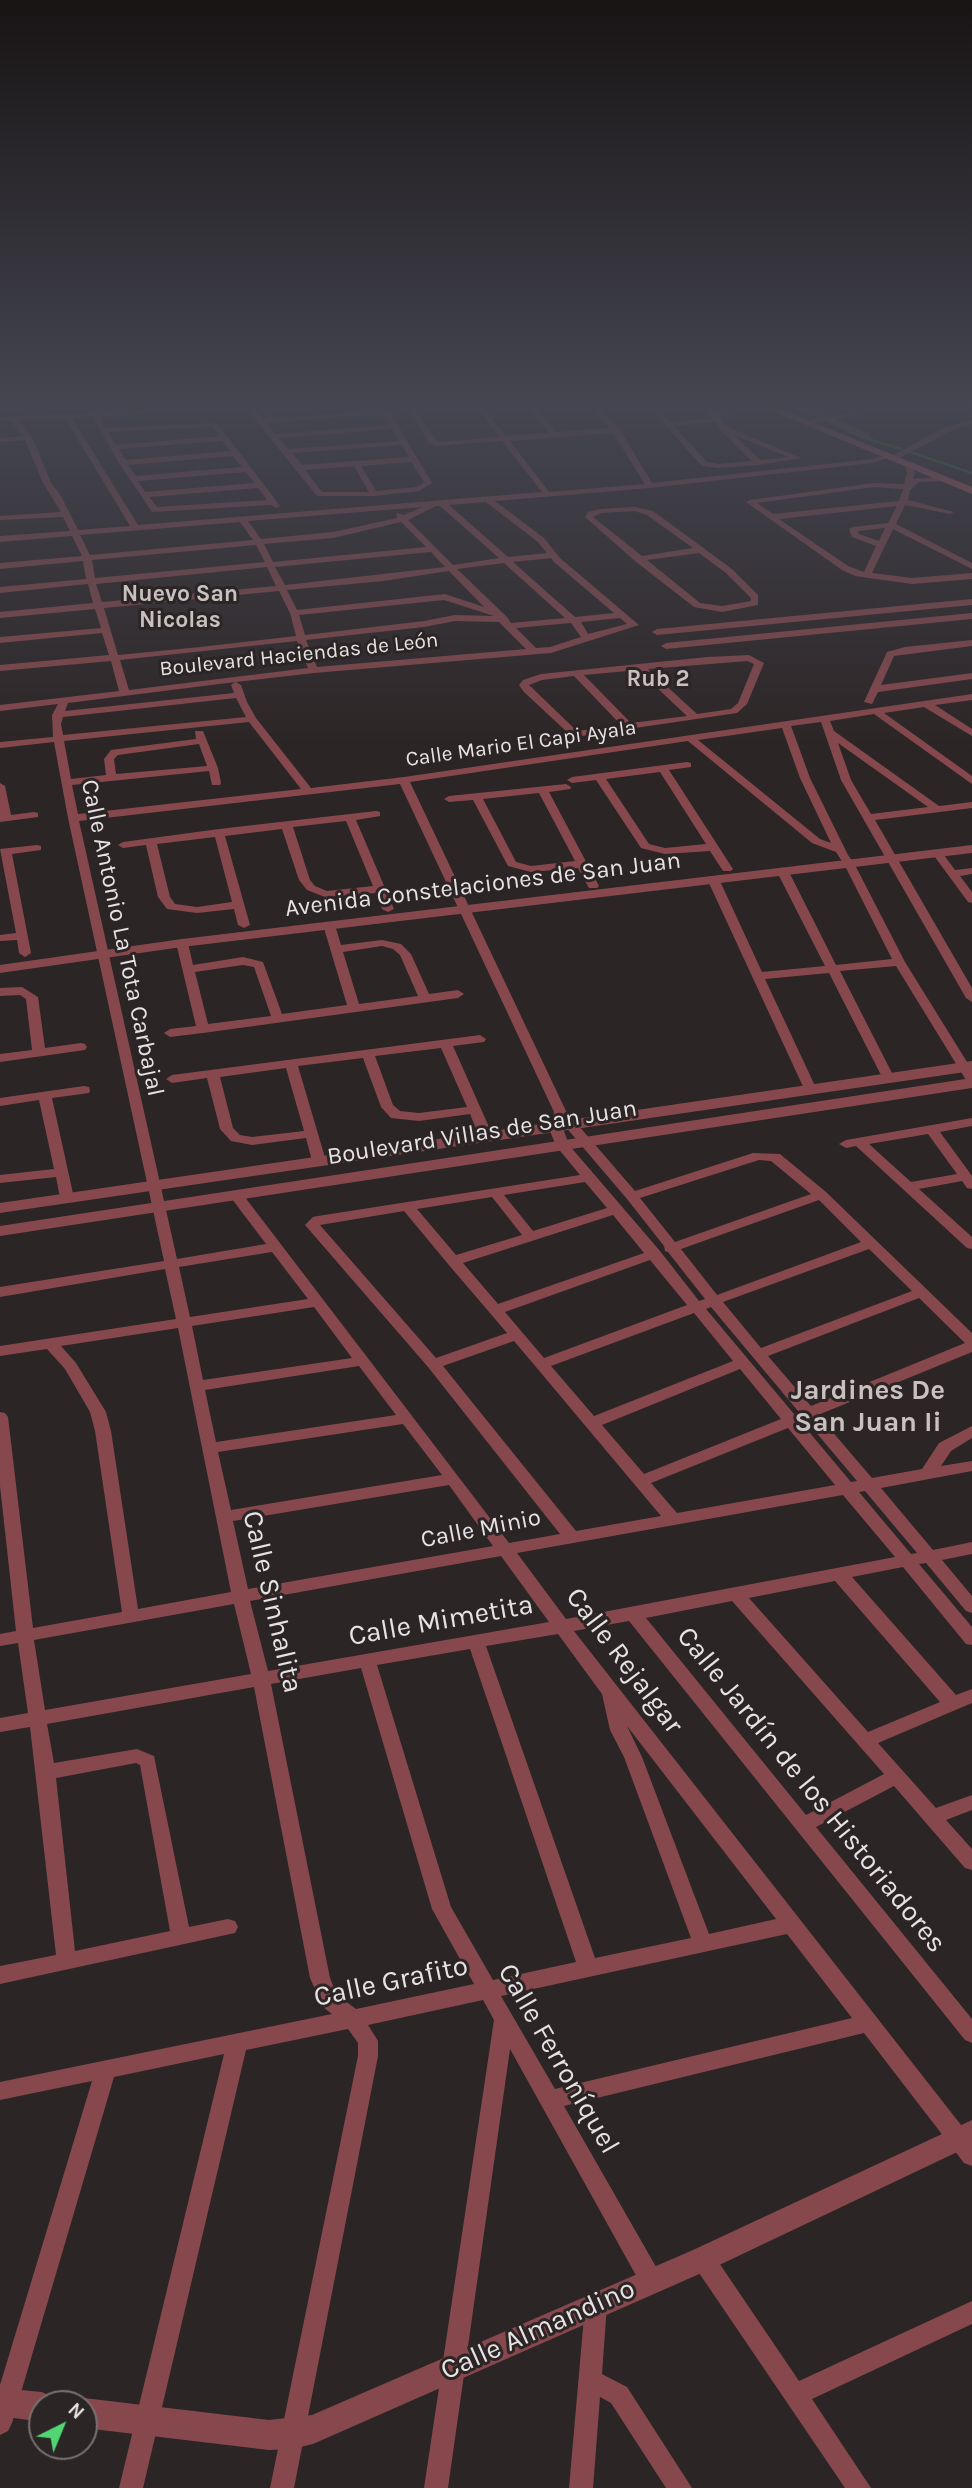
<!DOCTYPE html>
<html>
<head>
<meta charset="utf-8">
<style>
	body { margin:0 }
	#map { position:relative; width:972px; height:2488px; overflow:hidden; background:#2c2525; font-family:Karla,sans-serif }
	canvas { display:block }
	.north { position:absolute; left:28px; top:2390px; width:70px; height:70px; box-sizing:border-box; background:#2c2525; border:2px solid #777171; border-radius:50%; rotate:43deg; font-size:19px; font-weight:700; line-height:28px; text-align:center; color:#e7e2e3 }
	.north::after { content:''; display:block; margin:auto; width:24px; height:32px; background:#52d673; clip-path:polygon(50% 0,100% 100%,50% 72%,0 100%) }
</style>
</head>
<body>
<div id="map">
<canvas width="972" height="2488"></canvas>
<div class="north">N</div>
</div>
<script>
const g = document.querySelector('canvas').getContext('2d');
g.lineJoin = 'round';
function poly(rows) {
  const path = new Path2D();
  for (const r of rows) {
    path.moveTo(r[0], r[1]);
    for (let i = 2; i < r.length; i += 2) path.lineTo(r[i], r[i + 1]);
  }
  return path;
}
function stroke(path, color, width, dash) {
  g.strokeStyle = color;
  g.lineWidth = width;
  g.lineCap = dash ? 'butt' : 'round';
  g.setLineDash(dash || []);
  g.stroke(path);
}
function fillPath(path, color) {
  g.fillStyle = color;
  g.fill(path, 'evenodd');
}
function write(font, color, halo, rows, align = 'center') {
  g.font = font + ' Karla,sans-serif';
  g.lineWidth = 6;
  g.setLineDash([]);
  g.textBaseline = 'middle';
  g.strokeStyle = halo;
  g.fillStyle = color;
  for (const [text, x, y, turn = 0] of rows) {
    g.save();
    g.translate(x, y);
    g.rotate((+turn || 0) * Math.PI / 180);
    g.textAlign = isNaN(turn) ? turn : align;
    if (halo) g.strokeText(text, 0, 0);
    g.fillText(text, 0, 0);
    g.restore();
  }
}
stroke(poly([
	[791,406,810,414],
	[825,420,862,437,901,449],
	[910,452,972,473]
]), '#1e7838', 2.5);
fillPath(poly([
	[95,406,101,406,101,412,214,406,211,408,101,417,101,420,105,428,217,423,280,506,276,508,271,505,152,512,119,463,93,417,72,418,138,525,542,492,502,441,436,446,429,443,407,406,413,406,435,439,440,442,499,437,476,406,482,406,506,436,549,433,528,406,534,406,556,432,610,428,589,406,597,406,619,428,652,483,872,459,887,455,891,457,872,463,650,488,495,501,544,538,560,558,639,625,551,653,314,673,236,682,241,685,247,702,256,718,311,788,404,777,972,694,972,700,935,705,972,729,972,736,924,707,884,713,972,776,972,784,874,714,830,721,834,731,939,806,972,802,972,808,875,820,972,988,972,1002,966,998,841,780,821,722,791,726,810,778,848,855,855,865,905,962,972,1070,972,1084,966,1080,896,966,840,971,895,1079,889,1083,883,1079,829,973,765,979,817,1090,816,1093,806,1093,708,881,714,878,720,881,762,972,825,966,777,872,783,869,789,872,836,965,892,959,845,866,836,852,812,843,688,741,410,782,566,1111,635,1191,753,1153,780,1154,826,1192,972,1333,972,1352,818,1415,872,1478,922,1469,939,1443,972,1426,972,1438,951,1451,941,1466,972,1461,972,1471,881,1488,933,1550,972,1542,972,1554,942,1560,972,1596,972,1613,966,1611,926,1563,919,1564,972,1627,972,1645,966,1644,903,1567,852,1577,956,1695,972,1689,972,1703,878,1743,936,1808,972,1795,972,1810,946,1820,972,1849,972,1870,965,1868,894,1786,816,1827,972,2019,972,2043,965,2040,629,1621,574,1631,972,2139,972,2166,964,2163,864,2033,564,2106,659,2272,662,2280,659,2288,651,2291,643,2288,510,2049,448,2488,424,2488,494,2020,483,2000,368,2025,378,2041,378,2056,294,2488,270,2488,358,2056,358,2043,348,2029,246,2050,143,2488,119,2488,224,2054,114,2077,12,2423,8,2431,0,2435,0,2385,92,2081,0,2100,0,2082,332,2014,323,2007,310,1978,254,1687,47,1724,54,1763,137,1749,154,1756,189,1927,228,1919,235,1921,238,1927,235,1933,0,1984,0,1966,56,1955,30,1727,0,1732,0,1718,28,1713,18,1643,0,1646,0,1634,16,1631,0,1486,0,1412,5,1413,8,1417,33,1628,122,1612,95,1431,90,1412,65,1369,47,1349,0,1356,0,1346,176,1319,165,1269,0,1297,0,1287,164,1261,68,818,54,742,0,748,0,742,53,737,52,715,58,704,0,711,0,705,119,691,111,661,0,671,0,665,109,655,102,633,0,643,0,637,101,628,95,609,0,618,0,612,93,603,88,584,0,593,0,587,86,579,83,561,0,569,0,563,82,556,72,536,0,542,0,536,70,531,63,517,0,520,0,516,61,512,43,483,25,440,0,442,0,438,22,436,11,421,0,421,0,417,94,413,95,406],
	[65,418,130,526,78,530,61,496,51,483,35,443,19,420,65,418],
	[212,427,219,436,116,445,108,432,212,427],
	[613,433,645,484,549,492,510,441,613,433],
	[222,441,230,451,126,460,119,449,222,441],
	[233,456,242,467,136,476,128,465,233,456],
	[246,472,254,483,145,492,138,481,246,472],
	[258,488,267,500,157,507,149,497,258,488],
	[486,502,538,542,547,553,508,557,449,505,486,502],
	[436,506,440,506,499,558,453,565,408,520,436,506],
	[423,507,404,515,396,513,397,518,333,532,261,539,248,521,423,507],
	[240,522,253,540,90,555,80,535,240,522],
	[401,522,426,547,273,562,264,544,333,538,401,522],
	[256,545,265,562,95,578,92,560,256,545],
	[431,552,445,567,285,585,275,567,431,552],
	[551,558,554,562,614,613,575,617,513,562,551,558],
	[504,563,565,618,511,623,507,617,457,569,504,563],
	[267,567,276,586,102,602,96,584,267,567],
	[449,571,484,607,445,594,297,610,287,590,383,581,449,571],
	[279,591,290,613,296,636,200,647,118,655,104,608,279,591],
	[444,600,494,616,455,615,424,621,305,635,299,615,444,600],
	[620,618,627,624,588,634,581,622,620,618],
	[455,621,499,622,526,649,317,667,306,640,424,627,455,621],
	[571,623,581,637,550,647,536,648,516,628,571,623],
	[297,641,308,668,129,690,120,660,297,641],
	[235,682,231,685,234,693,65,711,68,703,235,682],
	[236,698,246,717,63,735,61,724,63,717,236,698],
	[249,722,301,789,78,814,72,785,209,771,212,785,220,785,221,783,218,768,203,731,195,731,196,739,111,750,104,759,106,775,71,779,64,741,249,722],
	[782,728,800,778,831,843,820,839,698,740,782,728],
	[838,743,928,807,871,814,851,780,838,743],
	[199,744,207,766,116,774,114,759,118,755,199,744],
	[400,784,554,1112,550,1131,556,1146,580,1175,318,1216,313,1217,305,1225,428,1367,560,1534,509,1543,241,1192,231,1192,229,1195,266,1244,177,1259,79,821,400,784],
	[564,1125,627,1199,664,1246,665,1251,668,1252,705,1299,699,1301,660,1251,569,1145,564,1131,564,1125],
	[759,1160,771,1161,811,1194,675,1242,640,1198,759,1160],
	[585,1182,607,1208,533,1231,504,1195,585,1182],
	[492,1197,522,1235,456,1255,417,1209,492,1197],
	[819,1200,861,1242,717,1295,681,1249,819,1200],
	[404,1211,448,1264,507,1333,436,1358,320,1225,404,1211],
	[613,1215,644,1253,498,1304,463,1263,613,1215],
	[869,1249,912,1291,761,1348,723,1302,869,1249],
	[272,1252,308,1299,190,1317,179,1267,272,1252],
	[650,1260,687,1305,544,1358,505,1312,650,1260],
	[919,1298,965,1343,811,1406,768,1356,919,1298],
	[314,1307,352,1358,203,1380,192,1326,314,1307],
	[711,1307,803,1417,857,1481,851,1482,706,1309,711,1307],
	[694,1313,733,1361,594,1416,551,1366,694,1313],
	[178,1328,231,1592,138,1609,111,1431,106,1412,76,1363,61,1346,178,1328],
	[514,1341,536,1367,661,1516,576,1531,443,1366,514,1341],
	[359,1366,396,1415,216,1442,205,1390,359,1366],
	[740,1369,781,1419,644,1474,602,1425,740,1369],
	[403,1424,442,1475,231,1510,218,1452,403,1424],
	[788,1428,835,1485,677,1513,651,1483,788,1428],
	[449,1485,493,1546,248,1589,233,1521,449,1485],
	[865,1491,917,1553,911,1554,859,1492,865,1491],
	[843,1495,895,1557,566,1619,517,1553,843,1495],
	[501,1556,549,1622,268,1671,250,1601,501,1556],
	[835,1581,940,1702,868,1732,749,1598,835,1581],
	[732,1601,884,1774,806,1815,646,1618,732,1601],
	[234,1604,251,1674,45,1710,34,1640,234,1604],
	[558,1634,602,1694,610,1730,624,1757,691,1938,595,1958,486,1646,558,1634],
	[470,1649,576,1962,493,1980,451,1907,377,1665,470,1649],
	[361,1668,432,1909,474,1984,356,2009,337,1995,330,1978,271,1684,361,1668],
	[627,1726,776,1919,709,1934,642,1757,627,1726],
	[136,1763,140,1765,170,1931,75,1951,56,1778,136,1763],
	[787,1934,852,2018,555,2089,501,1996,787,1934],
	[244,406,252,406,263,419,267,418,259,406,265,406,274,418,372,411,390,412,432,483,419,491,374,496,317,496,244,406],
	[372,415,385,416,390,425,275,434,267,423,372,415],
	[392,429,399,441,288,449,279,438,392,429],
	[402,445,409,457,302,465,292,453,402,445],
	[411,462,424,482,417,487,376,491,361,466,411,462],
	[354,466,369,492,322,492,305,470,354,466],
	[648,406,656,406,670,422,712,418,701,406,708,406,715,412,769,406,766,408,719,416,725,426,801,458,758,465,718,468,702,466,648,406],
	[716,422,719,429,752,461,718,464,707,462,674,426,716,422],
	[734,435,788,457,760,460,734,435],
	[794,406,803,406,828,416,891,406,905,406,835,419,870,434,870,438,867,438,826,421,810,423,810,419,819,418,794,406],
	[972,420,972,424,949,432,899,458,892,456,943,428,972,420],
	[905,465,912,467,915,473,913,479,940,477,944,479,940,481,919,482,910,490,908,500,954,512,950,514,905,505,896,524,972,563,972,569,893,529,872,573,912,578,972,573,972,579,912,584,855,576,842,570,746,502,750,500,874,483,904,484,907,473,905,465],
	[874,487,903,489,899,501,773,514,757,503,874,487],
	[897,506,888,523,853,527,849,529,852,537,876,546,864,572,848,566,779,519,897,506],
	[885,528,879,541,859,534,858,531,885,528],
	[635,507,653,511,732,569,758,595,758,605,722,612,694,607,635,561,585,517,588,512,600,509,635,507],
	[635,511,647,515,693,548,642,556,593,517,601,513,635,511],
	[699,553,726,573,751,598,751,601,722,606,700,603,647,560,699,553],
	[972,599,972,605,657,635,652,632,657,629,972,599],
	[972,613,972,619,666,649,661,646,666,643,972,613],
	[972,640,972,646,894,656,881,685,972,673,972,679,878,692,872,704,864,702,887,652,905,647,972,640],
	[749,655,764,663,747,704,737,713,547,741,543,740,543,736,567,732,524,692,519,685,523,680,541,674,707,657,749,655],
	[747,661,754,664,738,703,731,709,697,714,648,669,747,661],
	[638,670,687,716,631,723,584,675,638,670],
	[574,676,621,725,577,731,529,685,542,680,574,676],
	[687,762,691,763,691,767,669,770,733,869,731,871,723,871,710,851,665,854,641,848,596,780,572,783,567,780,572,777,687,762],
	[660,772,706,844,665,848,649,844,606,779,660,772],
	[0,783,5,786,11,815,34,812,38,813,38,817,0,822,0,783],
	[566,784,571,787,570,789,549,792,599,886,597,888,589,888,578,868,531,872,508,866,473,800,449,802,444,799,449,796,566,784],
	[539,793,575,861,531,866,516,862,483,799,539,793],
	[376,811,380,812,380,816,356,820,394,909,388,912,382,909,376,893,325,897,307,890,299,880,282,829,225,836,250,925,244,928,238,925,234,909,197,913,167,909,158,897,146,845,123,848,118,845,123,842,219,829,376,811],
	[346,821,373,886,327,891,315,886,310,880,293,827,346,821],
	[215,837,232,902,197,907,175,904,170,897,157,844,215,837],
	[37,845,41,846,41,850,12,854,31,953,25,957,19,953,17,940,0,941,0,935,16,933,0,849,37,845],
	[937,850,941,851,955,870,972,868,972,874,960,876,972,892,972,903,968,902,932,853,937,850],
	[329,922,335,925,341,945,382,940,401,944,411,954,429,994,458,990,464,994,458,998,203,1033,170,1037,164,1033,170,1029,196,1026,176,943,182,940,188,943,193,965,243,957,263,962,282,1014,347,1005,323,925,329,922],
	[382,946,393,949,400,955,418,996,359,1004,343,952,382,946],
	[243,965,254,967,271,1016,208,1024,195,972,243,965],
	[22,987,38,997,45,1048,81,1043,85,1044,87,1047,85,1050,0,1062,0,1054,32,1050,26,999,20,995,0,996,0,988,22,987],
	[480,1035,486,1039,484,1042,453,1046,493,1136,486,1140,479,1136,470,1114,419,1121,391,1118,381,1107,363,1058,298,1066,326,1161,319,1165,312,1161,306,1138,252,1145,231,1141,220,1129,207,1078,172,1083,166,1079,172,1075,480,1035],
	[441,1048,467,1107,419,1113,400,1111,393,1105,375,1056,441,1048],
	[286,1068,304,1131,252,1137,240,1135,233,1128,220,1077,286,1068],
	[84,1086,89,1087,90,1090,89,1093,52,1098,74,1198,72,1201,67,1202,60,1198,56,1177,0,1183,0,1175,54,1169,39,1100,0,1106,0,1098,84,1086],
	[972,1118,972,1126,940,1132,972,1176,972,1189,967,1188,962,1181,919,1189,972,1237,972,1249,967,1248,856,1146,846,1148,839,1144,846,1140,972,1118],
	[928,1134,957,1174,911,1182,869,1144,928,1134],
	[703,2248,711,2251,799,2381,972,2301,972,2324,812,2399,871,2488,845,2488,695,2267,692,2259,695,2251,703,2248],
	[596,2294,604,2297,607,2305,602,2374,627,2387,692,2488,666,2488,611,2403,600,2397,593,2488,569,2488,585,2305,588,2297,596,2294]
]), '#86484c');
fillPath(poly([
	[972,845,972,853,182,947,0,973,0,965,182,939,972,845],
	[972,1061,972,1071,0,1213,0,1203,972,1061],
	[972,1078,972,1088,0,1236,0,1226,972,1078],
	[972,2120,972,2145,713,2268,313,2444,292,2449,269,2450,84,2428,84,2404,73,2404,84,2398,269,2420,312,2415,693,2250,972,2120],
	[0,2388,42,2392,52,2397,55,2404,42,2404,42,2422,0,2416,0,2388]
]), '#86484c');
fillPath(poly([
	[760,406,773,406,972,487,972,494,760,406]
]), '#bb5861');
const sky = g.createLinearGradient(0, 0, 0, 754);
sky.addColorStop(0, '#181414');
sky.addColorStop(0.54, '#454651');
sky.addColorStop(1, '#45465100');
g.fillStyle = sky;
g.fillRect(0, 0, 972, 754);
write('21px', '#e7e2e3', '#2c2525', [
	["Boulevard Haciendas de León",299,655,-6],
	["Calle Mario El Capi Ayala",521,744,-8]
]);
write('bold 23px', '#c9c0c0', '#2c2525', [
	["Nuevo San",180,594],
	["Nicolas",180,620],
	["Rub 2",658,679]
]);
write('24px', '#e7e2e3', '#2c2525', [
	["Avenida Constelaciones de San Juan",483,885,-7],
	["Calle Antonio La Tota Carbajal",122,938,78],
	["Boulevard Villas de San Juan",482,1133,-9],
	["Calle Minio",481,1529,-11]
]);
write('bold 28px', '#c9c0c0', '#2c2525', [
	["Jardines De",868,1391],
	["San Juan Ii",868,1423]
]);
write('28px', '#e7e2e3', '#2c2525', [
	["Calle Sinhalita",272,1602,77],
	["Calle Mimetita",441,1621,-10],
	["Calle Rejalgar",624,1661,53],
	["Calle Jardín de los Historiadores",811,1790,51],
	["Calle Grafito",391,1982,-12],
	["Calle Ferroníquel",558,2059,60],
	["Calle Almandino",538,2330,-24]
]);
</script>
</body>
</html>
